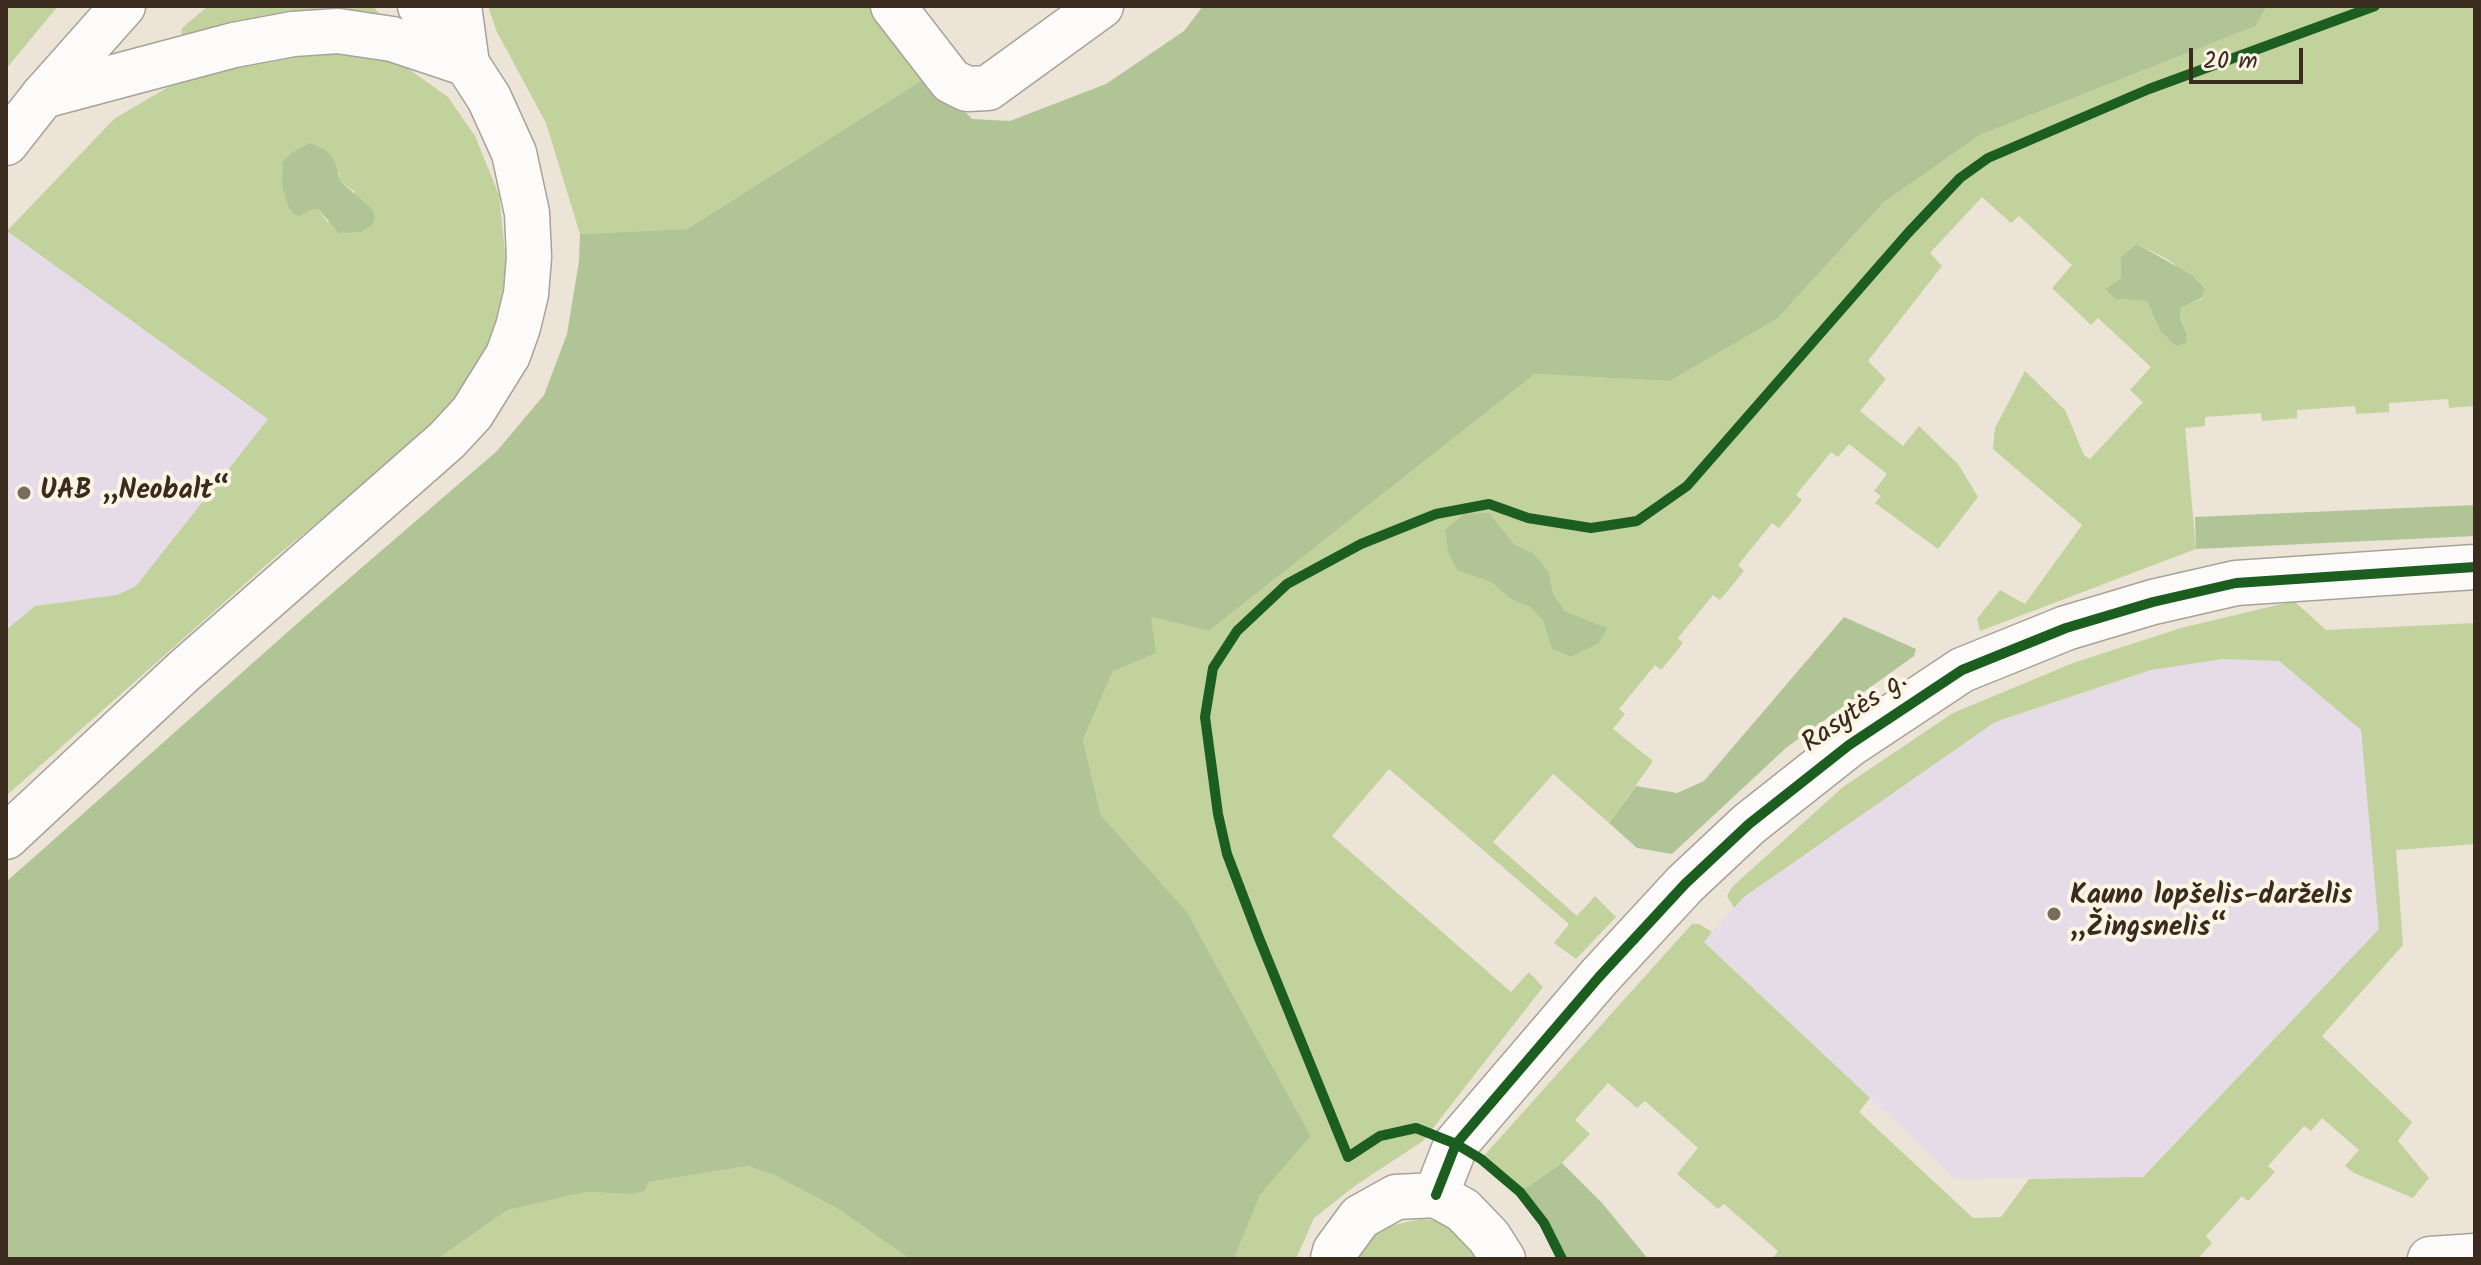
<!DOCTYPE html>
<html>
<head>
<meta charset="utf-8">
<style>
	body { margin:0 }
	#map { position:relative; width:2481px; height:1265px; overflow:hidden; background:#ece4d6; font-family:Kalam,sans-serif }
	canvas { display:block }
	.frame { position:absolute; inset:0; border:8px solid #3b2a1e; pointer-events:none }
	.scale { position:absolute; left:2189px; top:48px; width:114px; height:36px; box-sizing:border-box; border:4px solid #3b2a1e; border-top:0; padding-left:10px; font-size:24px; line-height:28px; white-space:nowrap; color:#3b2a1e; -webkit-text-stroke:6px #fcf5e5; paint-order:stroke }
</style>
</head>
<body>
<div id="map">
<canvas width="2481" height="1265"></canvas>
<div class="frame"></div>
<div class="scale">20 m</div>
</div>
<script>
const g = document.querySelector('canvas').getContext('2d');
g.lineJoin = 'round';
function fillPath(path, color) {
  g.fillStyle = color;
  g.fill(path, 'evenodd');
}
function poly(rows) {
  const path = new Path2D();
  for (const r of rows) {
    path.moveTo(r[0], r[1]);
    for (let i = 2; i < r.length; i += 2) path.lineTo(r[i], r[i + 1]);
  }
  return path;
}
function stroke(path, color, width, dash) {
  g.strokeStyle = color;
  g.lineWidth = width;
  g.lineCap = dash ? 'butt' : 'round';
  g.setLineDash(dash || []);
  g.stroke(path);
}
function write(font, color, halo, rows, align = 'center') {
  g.font = font + ' Kalam,sans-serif';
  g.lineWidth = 8;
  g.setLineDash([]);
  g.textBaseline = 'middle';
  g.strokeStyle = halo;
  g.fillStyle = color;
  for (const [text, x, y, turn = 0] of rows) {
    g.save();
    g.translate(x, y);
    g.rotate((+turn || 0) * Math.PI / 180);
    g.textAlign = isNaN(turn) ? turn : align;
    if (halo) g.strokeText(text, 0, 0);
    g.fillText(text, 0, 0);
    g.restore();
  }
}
fillPath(poly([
	[7,231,268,419,136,586,117,595,35,606,6,630],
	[2223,659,2278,661,2365,733,2379,929,2142,1177,1955,1179,1704,941,1744,897,1995,722,2151,670]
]), '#e5dce7');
fillPath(poly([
	[6,6,58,6,6,69],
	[208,6,373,6,388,24,181,39,182,28],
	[488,6,875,6,930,75,687,229,580,234,546,123,497,32],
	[2267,6,2475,6,2475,406,2449,408,2448,399,2389,403,2389,412,2356,414,2355,406,2297,410,2297,418,2262,421,2261,413,2205,417,2205,426,2185,428,2196,549,1980,631,1977,619,2000,590,2025,604,2082,525,1993,449,1995,428,2025,371,2065,410,2084,455,2090,459,2143,402,2130,390,2151,367,2098,318,2091,325,2052,288,2072,265,2019,216,2011,223,1982,197,1930,253,1942,266,1868,361,1886,379,1860,411,1903,446,1919,426,1958,464,1978,497,1938,549,1875,503,1881,496,1874,491,1887,474,1849,444,1838,457,1831,452,1796,495,1802,500,1779,528,1772,523,1738,565,1744,571,1720,600,1713,595,1678,638,1683,643,1661,670,1655,665,1619,709,1625,714,1613,729,1653,761,1609,823,1553,774,1493,842,1577,916,1595,896,1616,917,1576,959,1554,943,1569,924,1389,769,1332,836,1511,992,1529,972,1543,987,1423,1141,1356,1185,1314,1218,1296,1259,1236,1259,1234,1255,1260,1195,1311,1136,1187,912,1101,815,1083,740,1113,671,1151,617,1209,631,1535,374,1670,381,1777,319,1884,202,1980,135,2256,26],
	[2137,244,2167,259,2205,287,2202,299,2181,306,2180,316,2187,333,2159,329,2147,301,2116,299,2106,288,2121,278],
	[1489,514,1514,544,1533,553,1549,572,1553,593,1565,611,1606,628,1583,650,1569,657,1552,649,1543,621,1530,607,1510,599,1491,582],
	[278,51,345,51,403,65,448,97,475,136,499,195,507,270,492,341,464,388,432,428,273,559,6,796,6,630,35,606,117,595,136,586,268,419,7,231,114,119,185,77],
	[339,172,341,182,355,192,328,223,318,209,288,206,282,173],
	[2294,601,2326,630,2475,623,2475,844,2396,850,2403,945,2322,1036,2412,1122,2398,1141,2429,1178,2413,1198,2354,1173,2345,1166,2359,1150,2322,1118,2311,1131,2304,1126,2268,1166,2275,1172,2248,1201,2242,1196,2206,1236,2212,1243,2200,1256,2202,1259,1772,1259,1778,1251,1724,1204,1718,1209,1677,1174,1698,1148,1645,1101,1637,1108,1608,1083,1575,1120,1590,1134,1562,1163,1520,1192,1481,1159,1692,924,1699,924,1712,932,1704,942,1870,1098,1859,1112,1973,1218,2001,1217,2029,1179,2143,1177,2379,929,2361,730,2279,661,2223,659,2151,670,1995,722,1744,897,1734,908,1727,896,1732,887,1843,787,1953,713,2073,663,2181,628],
	[748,1166,774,1175,838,1209,910,1259,437,1259,508,1210,586,1192,631,1194,649,1182],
	[1421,1219,1451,1222,1485,1259,1354,1259,1362,1241,1385,1227]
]), '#c1d29d');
fillPath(poly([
	[1203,6,2267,6,2256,26,1980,135,1884,202,1777,319,1670,381,1535,374,1209,631,1151,617,1156,653,1113,671,1083,740,1101,815,1187,912,1311,1136,1260,1195,1235,1255,1236,1259,910,1259,838,1209,774,1175,748,1166,649,1182,644,1191,631,1194,586,1192,508,1210,437,1259,6,1259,6,882,308,614,497,451,544,395,567,334,579,261,580,234,687,229,930,75,972,119,1010,121,1106,84,1184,31],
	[310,143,327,151,334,160,341,182,372,209,375,217,372,225,361,232,339,233,318,209,312,209,299,216,294,214,288,206,282,185,283,162,291,153],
	[2137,244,2190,274,2205,288,2202,298,2181,307,2180,317,2187,334,2186,343,2176,346,2159,329,2147,301,2116,299,2105,289,2121,278,2121,257],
	[2475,505,2475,536,2196,549,2195,517],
	[1489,513,1514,544,1533,553,1549,572,1553,593,1565,611,1607,628,1599,643,1570,657,1552,649,1543,621,1530,607,1510,599,1491,582,1457,570,1448,551,1445,530,1464,514],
	[1844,617,1916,649,1914,656,1787,747,1672,854,1637,848,1609,823,1636,786,1677,793,1704,781],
	[1562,1163,1603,1204,1648,1259,1562,1259,1544,1223,1520,1192]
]), '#b0c496');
const minor = poly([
	[893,6,951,81,967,89,988,88,1101,6],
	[1436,1195,1456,1144,1599,977,1685,884,1749,824,1849,745,1962,670,2066,628,2153,602,2236,583,2475,567],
	[1333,1259,1335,1251,1360,1217,1396,1197,1436,1195,1463,1210,1489,1237,1503,1259],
	[2430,1259,2475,1256]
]);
const major = poly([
	[459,6,467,64],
	[6,143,43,96,123,6]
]);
const highway = poly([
	[43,96,234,45,293,34,338,31,392,39,467,64],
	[6,837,184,671,447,440,472,413,508,355,518,327,526,294,529,257,527,213,514,153,489,98,467,64,420,6]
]);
stroke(minor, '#a8a298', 47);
stroke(major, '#a8a298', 47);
stroke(highway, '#a8a298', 47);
stroke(minor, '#fcfbf9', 44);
stroke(major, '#fcfbf9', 44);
stroke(highway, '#fcfbf9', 44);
stroke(poly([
	[1436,1195,1456,1144,1599,977,1685,884,1749,824,1849,745,1962,670,2066,628,2153,602,2236,583,2475,567],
	[1562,1259,1544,1223,1520,1192,1481,1159,1456,1144,1416,1128,1380,1136,1348,1157,1259,938,1227,854,1218,814,1205,717,1213,668,1237,631,1287,584,1361,544,1436,514,1489,504,1528,518,1591,528,1637,521,1687,486,1908,233,1960,178,1988,158,2149,89,2375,6]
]), '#1b5e20', 10);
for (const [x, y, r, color] of [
	[24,493,8,"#796b5e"],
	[2054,914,8,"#796b5e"]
]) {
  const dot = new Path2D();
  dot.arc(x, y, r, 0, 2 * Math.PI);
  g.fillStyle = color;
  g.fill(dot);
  stroke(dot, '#fcf5e5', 3);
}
write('bold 28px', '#3b2a1e', '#fcf5e5', [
	["UAB „Neobalt“",40,493],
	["Kauno lopšelis-darželis",2070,898],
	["„Žingsnelis“",2070,930]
], 'left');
write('28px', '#3b2a1e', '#fcf5e5', [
	["Rasytės g.",1856,714,-35]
]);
</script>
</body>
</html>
